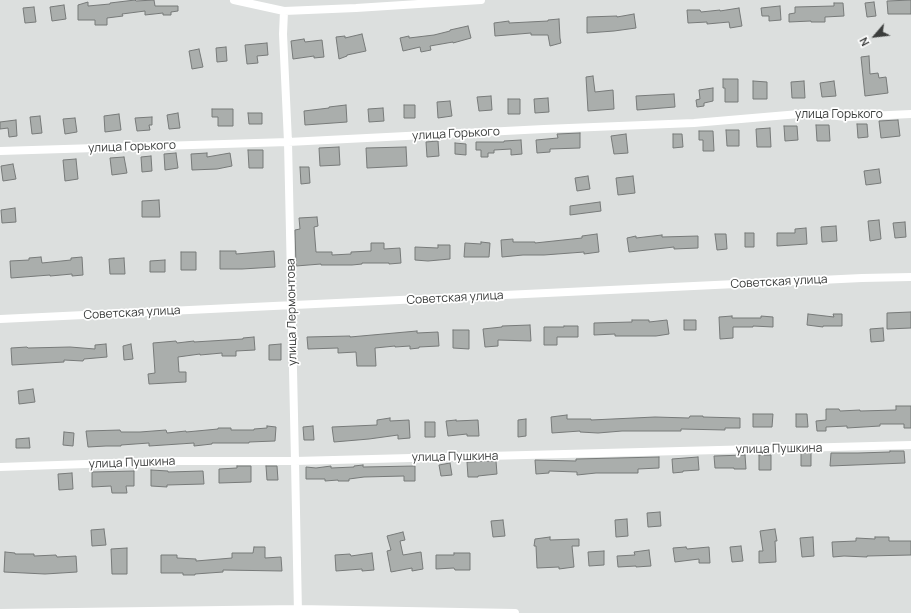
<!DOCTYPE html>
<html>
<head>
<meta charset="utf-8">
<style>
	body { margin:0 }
	#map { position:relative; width:911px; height:613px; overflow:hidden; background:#dcdfde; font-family:Manrope,sans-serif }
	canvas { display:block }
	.north { position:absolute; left:855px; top:16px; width:40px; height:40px; -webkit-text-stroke:3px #fff; paint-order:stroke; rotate:242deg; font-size:11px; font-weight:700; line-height:16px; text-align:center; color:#3b3d3c }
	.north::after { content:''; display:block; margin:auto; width:14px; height:18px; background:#3b3d3c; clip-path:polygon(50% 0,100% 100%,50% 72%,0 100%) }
</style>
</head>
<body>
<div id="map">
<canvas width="911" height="613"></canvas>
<div class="north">N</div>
</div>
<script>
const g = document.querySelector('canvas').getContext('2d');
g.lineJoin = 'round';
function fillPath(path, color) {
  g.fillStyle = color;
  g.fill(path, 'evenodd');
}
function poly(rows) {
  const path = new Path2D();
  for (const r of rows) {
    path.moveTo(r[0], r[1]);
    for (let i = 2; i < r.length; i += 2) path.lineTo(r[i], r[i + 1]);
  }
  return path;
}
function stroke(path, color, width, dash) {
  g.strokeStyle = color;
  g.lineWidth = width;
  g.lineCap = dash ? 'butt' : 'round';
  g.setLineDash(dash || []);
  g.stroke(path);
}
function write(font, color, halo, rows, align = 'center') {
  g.font = font + ' Manrope,sans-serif';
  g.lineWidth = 3.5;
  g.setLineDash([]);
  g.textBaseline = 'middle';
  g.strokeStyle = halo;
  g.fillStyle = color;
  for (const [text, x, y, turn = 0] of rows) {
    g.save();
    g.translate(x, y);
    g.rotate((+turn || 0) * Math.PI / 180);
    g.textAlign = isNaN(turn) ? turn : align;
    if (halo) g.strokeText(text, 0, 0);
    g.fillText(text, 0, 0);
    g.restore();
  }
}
const building = poly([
	[135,0,136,1,154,0,155,6,178,6,178,11,171,12,171,15,163,15,163,13,145,15,145,11,122,14,123,16,107,18,107,25,95,25,95,20,78,20,78,5,88,2,88,6,110,4,110,3,135,0],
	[911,0,911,14,888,14,887,1,911,0],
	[874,2,876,16,867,17,865,3,874,2],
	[834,3,843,3,844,16,825,17,825,22,811,22,811,21,789,22,789,14,795,13,795,7,834,6,834,3],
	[64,5,66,19,52,21,50,7,64,5],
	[780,6,781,20,769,21,769,16,762,16,761,8,780,6],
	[34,7,36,22,25,23,23,8,34,7],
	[739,8,742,26,730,28,729,22,707,24,707,22,688,23,687,10,700,10,701,12,720,10,720,11,739,8],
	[634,14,636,28,614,31,587,33,587,17,617,16,617,17,634,14],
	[559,19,560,38,561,43,550,46,548,35,531,35,531,33,495,36,494,23,509,21,509,23,548,21,548,20,559,19],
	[468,26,471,38,453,43,453,42,430,46,431,50,421,52,420,47,403,51,400,38,409,36,409,38,434,35,450,31,450,30,468,26],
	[362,34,366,51,347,55,347,56,339,59,336,37,345,36,345,38,362,34],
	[304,39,305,42,322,40,324,57,314,58,314,56,293,59,291,41,304,39],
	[267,43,268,55,257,56,258,63,247,64,245,45,267,43],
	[226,47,227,61,217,62,216,48,226,47],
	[199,49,203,67,192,69,189,51,199,49],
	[869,56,870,74,878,73,879,78,886,77,888,93,865,96,861,57,869,56],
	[593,76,595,92,613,90,614,109,588,111,586,77,593,76],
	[723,79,738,79,738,102,725,102,725,88,723,88,723,79],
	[753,81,767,82,767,99,753,99,753,81],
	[804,81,805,98,792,98,791,82,804,81],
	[834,81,836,96,822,97,820,83,834,81],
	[713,88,713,101,704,103,704,106,697,107,696,100,700,99,699,90,713,88],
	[674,94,675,107,637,110,636,96,674,94],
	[491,96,492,110,479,111,477,97,491,96],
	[548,98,549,112,535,113,534,99,548,98],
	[508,99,520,99,520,114,508,114,508,99],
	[450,101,452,116,438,118,437,102,450,101],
	[346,105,347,122,305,125,304,111,329,108,329,107,346,105],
	[404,105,415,105,415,118,404,118,404,105],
	[383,108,384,121,369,122,368,109,383,108],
	[212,109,233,109,233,126,218,126,218,117,212,117,212,109],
	[178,113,180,128,169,129,167,115,178,113],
	[248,113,262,113,262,124,249,124,248,113],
	[119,114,121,130,105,132,104,116,119,114],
	[40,116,42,133,32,134,30,117,40,116],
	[152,117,152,125,149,125,150,130,137,131,135,118,152,117],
	[75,118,77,132,65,134,63,119,75,118],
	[16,120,17,136,9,137,8,128,0,129,0,122,16,120],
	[898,120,900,136,881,138,879,121,898,120],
	[857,124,867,124,868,137,858,138,857,124],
	[816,125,829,125,830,141,817,141,816,125],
	[784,126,797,126,798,140,785,141,784,126],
	[770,128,771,147,757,147,756,129,770,128],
	[726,130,739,130,739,146,727,146,726,130],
	[699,131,713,131,714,151,703,151,703,140,699,140,699,131],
	[580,133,580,148,550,149,550,152,537,153,536,140,558,138,557,134,580,133],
	[626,134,628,153,614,154,611,136,626,134],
	[673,134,682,134,683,147,673,148,673,134],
	[521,140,522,154,511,155,511,149,494,150,494,153,488,153,488,157,481,157,481,150,476,150,476,142,504,142,504,141,521,140],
	[438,141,439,156,427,157,426,142,438,141],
	[455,143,466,144,466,155,455,154,455,143],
	[339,147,340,165,320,166,319,148,339,147],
	[406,147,407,166,367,168,366,148,406,147],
	[248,150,263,150,263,168,249,168,248,150],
	[176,153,178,168,165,170,164,154,176,153],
	[207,153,207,157,230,153,232,166,217,169,192,170,191,154,207,153],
	[151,156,152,171,142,172,141,157,151,156],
	[124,157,127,173,112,175,110,158,124,157],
	[76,159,78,179,65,181,63,160,76,159],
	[13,164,16,179,3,181,1,166,13,164],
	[300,167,309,167,310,183,301,184,300,167],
	[879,169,881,183,866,185,864,171,879,169],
	[588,176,590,189,577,191,575,178,588,176],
	[633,176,635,193,618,195,616,178,633,176],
	[159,200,160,217,142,217,142,201,159,200],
	[600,202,601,211,570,215,570,206,600,202],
	[15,208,16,222,2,223,1,210,15,208],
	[317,217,318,226,314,227,316,252,332,252,332,255,351,254,351,252,371,251,371,243,384,243,384,249,400,248,401,263,389,264,389,263,362,263,362,264,352,265,321,265,321,264,296,266,295,230,300,229,299,218,317,217],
	[879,220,881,239,870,241,868,221,879,220],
	[905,222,906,237,895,238,893,223,905,222],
	[836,226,837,241,822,242,821,227,836,226],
	[806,228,807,244,777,246,777,233,795,233,795,229,806,228],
	[745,233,754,233,754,247,745,247,745,233],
	[597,234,599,252,584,254,584,252,544,255,523,255,502,257,501,240,513,239,513,242,535,242,535,243,582,238,582,236,597,234],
	[715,234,726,234,727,249,717,250,715,234],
	[662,235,662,237,698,236,698,248,674,249,674,247,629,252,627,238,636,236,636,238,662,235],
	[481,242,490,243,489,257,464,257,465,243,481,244,481,242],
	[438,245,450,245,450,259,428,261,415,260,415,247,438,248,438,245],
	[220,251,236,251,236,254,274,251,275,267,242,269,220,269,220,251],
	[181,252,196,252,196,270,181,270,181,252],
	[41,257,42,263,71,260,71,258,82,257,83,275,72,276,72,274,50,276,50,275,11,278,10,261,29,260,29,258,41,257],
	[124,258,125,274,110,274,109,259,124,258],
	[165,260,165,272,150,272,150,261,165,260],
	[911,312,911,328,887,329,887,313,911,312],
	[808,314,834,317,833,314,842,314,842,326,823,326,823,327,807,325,808,314],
	[732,316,732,318,761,318,761,316,773,317,773,327,753,326,753,327,733,327,733,338,720,339,719,317,732,316],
	[632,320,649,320,649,322,667,320,669,334,656,336,615,336,615,334,594,335,594,323,632,322,632,320],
	[684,320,696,320,696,330,684,330,684,320],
	[530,325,531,341,498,340,498,346,485,347,483,329,502,327,502,326,530,325],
	[564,326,578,326,578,337,557,337,557,345,544,345,544,327,564,327,564,326],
	[883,328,884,341,871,342,870,329,883,328],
	[453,330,469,330,469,349,453,348,453,330],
	[417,331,417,333,438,332,439,346,419,347,419,348,410,349,410,346,395,347,395,346,375,348,376,366,357,366,356,352,338,353,338,348,308,349,307,337,350,336,350,337,417,331],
	[254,337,255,350,236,351,236,356,222,356,222,353,200,355,200,354,178,357,179,372,186,372,186,382,149,384,148,374,155,373,153,343,176,341,177,343,194,341,194,342,243,339,243,338,254,337],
	[106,344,107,357,84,359,83,361,64,360,64,362,12,365,11,348,27,347,28,348,70,347,95,349,95,345,106,344],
	[131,344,133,359,124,360,123,346,131,344],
	[281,344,281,360,269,360,269,345,281,344],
	[33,389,35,402,19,404,18,391,33,389],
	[896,406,911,406,911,428,904,428,904,424,880,424,880,426,847,428,847,426,826,427,826,431,817,431,816,421,826,420,826,409,839,409,840,411,860,410,860,411,896,410,896,406],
	[753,414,773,414,772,427,753,427,753,414],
	[796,414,807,414,808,427,796,427,796,414],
	[567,415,567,419,591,419,591,420,655,417,689,418,690,416,703,416,703,417,740,418,740,428,725,428,725,430,681,429,681,431,622,431,598,433,580,432,580,431,552,433,551,417,567,415],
	[390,418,390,421,409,420,410,438,398,439,398,435,369,439,334,442,332,427,377,425,377,420,390,418],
	[526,419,526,436,518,437,518,420,526,419],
	[456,420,456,421,478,420,479,436,467,436,467,434,448,436,446,421,456,420],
	[425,422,435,422,435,437,425,437,425,422],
	[267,426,276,427,275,441,249,442,249,443,212,443,212,444,194,446,194,443,149,446,149,443,121,445,121,446,106,446,88,447,86,431,120,430,121,432,140,432,166,430,167,433,186,431,186,432,218,429,218,428,231,428,231,430,254,430,254,429,267,428,267,426],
	[313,426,314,440,304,440,303,427,313,426],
	[64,432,74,433,73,446,63,445,64,432],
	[29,438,30,448,16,448,16,439,29,438],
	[890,451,904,451,905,463,830,466,831,453,858,453,890,452,890,451],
	[801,453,811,453,811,466,801,466,801,453],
	[745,455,746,469,734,469,734,468,715,468,714,456,745,455],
	[759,455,771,455,771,470,759,470,759,455],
	[659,457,659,468,638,469,638,473,596,473,577,475,577,472,549,471,549,473,536,474,535,460,576,461,576,459,659,457],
	[698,457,699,470,683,471,683,472,673,473,672,459,698,457],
	[496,461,497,474,478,476,478,477,468,477,467,462,496,461],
	[450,463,452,475,441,476,439,465,450,463],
	[363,465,363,467,415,466,415,481,404,481,404,476,364,477,349,479,349,481,338,481,338,480,325,481,325,479,306,479,306,467,316,468,331,466,331,468,354,467,354,466,363,465],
	[237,466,251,466,251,482,219,483,219,469,237,468,237,466],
	[266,466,277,466,278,480,267,480,266,466],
	[151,470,168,471,168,472,203,471,204,484,167,485,167,487,151,486,151,470],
	[134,471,134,486,126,486,127,493,112,493,111,486,92,487,92,472,134,471],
	[72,473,73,489,59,490,58,474,72,473],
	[660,512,661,526,648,527,647,513,660,512],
	[627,519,628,536,616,537,615,520,627,519],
	[503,520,505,536,493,537,491,521,503,520],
	[104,529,106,545,92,546,91,530,104,529],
	[775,529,777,541,775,541,776,562,759,563,759,551,763,551,760,531,775,529],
	[403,532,405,540,400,541,403,555,421,552,423,569,412,571,412,568,391,572,387,551,391,550,387,536,403,532],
	[550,537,550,540,579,539,579,546,572,546,574,567,559,569,559,567,537,568,536,546,534,546,535,539,550,537],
	[813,537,814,556,802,557,800,538,813,537],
	[875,537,889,537,889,541,911,541,911,555,867,556,867,557,844,556,833,557,832,542,856,541,856,538,875,539,875,537],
	[741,546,743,561,732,562,730,547,741,546],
	[254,547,265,547,265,558,281,557,282,571,223,570,223,572,195,574,195,575,183,575,183,573,161,573,161,555,177,555,177,558,196,559,196,561,232,558,232,553,253,553,254,547],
	[686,547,687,549,709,547,710,563,699,563,699,559,675,562,673,548,686,547],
	[127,548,127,574,112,574,111,549,127,548],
	[649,550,651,566,636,567,636,566,618,567,617,556,635,555,634,552,649,550],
	[604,551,604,565,589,566,588,552,604,551],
	[5,552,15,553,15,554,34,554,34,556,56,555,57,557,76,556,77,572,45,574,4,572,5,552],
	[372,553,374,570,362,571,362,569,336,571,335,555,350,554,351,556,372,553],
	[454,553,470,553,470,570,455,570,454,568,436,569,436,555,454,555,454,553]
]);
fillPath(building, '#aaaeac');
stroke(building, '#777a79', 1);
stroke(poly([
	[234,0,284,11,356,8,481,0],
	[284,11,283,34,288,142,295,461,298,613],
	[0,151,288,142,544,129,694,123,811,113,846,117,911,114],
	[0,319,862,278,911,277],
	[0,467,172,461,295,461,911,445],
	[0,613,298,609,515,613]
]), '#fff', 8);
write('12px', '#3b3d3c', '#fff', [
	["улица Горького",839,115],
	["улица Горького",456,134,-3],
	["улица Горького",132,147,-2],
	["Советская улица",779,282,-3],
	["Советская улица",455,298,-3],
	["улица Лермонтова",292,312,-91],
	["Советская улица",132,313,-3],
	["улица Пушкина",779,449,-1],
	["улица Пушкина",455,457,-1],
	["улица Пушкина",132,463,-2]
]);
</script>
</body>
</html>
